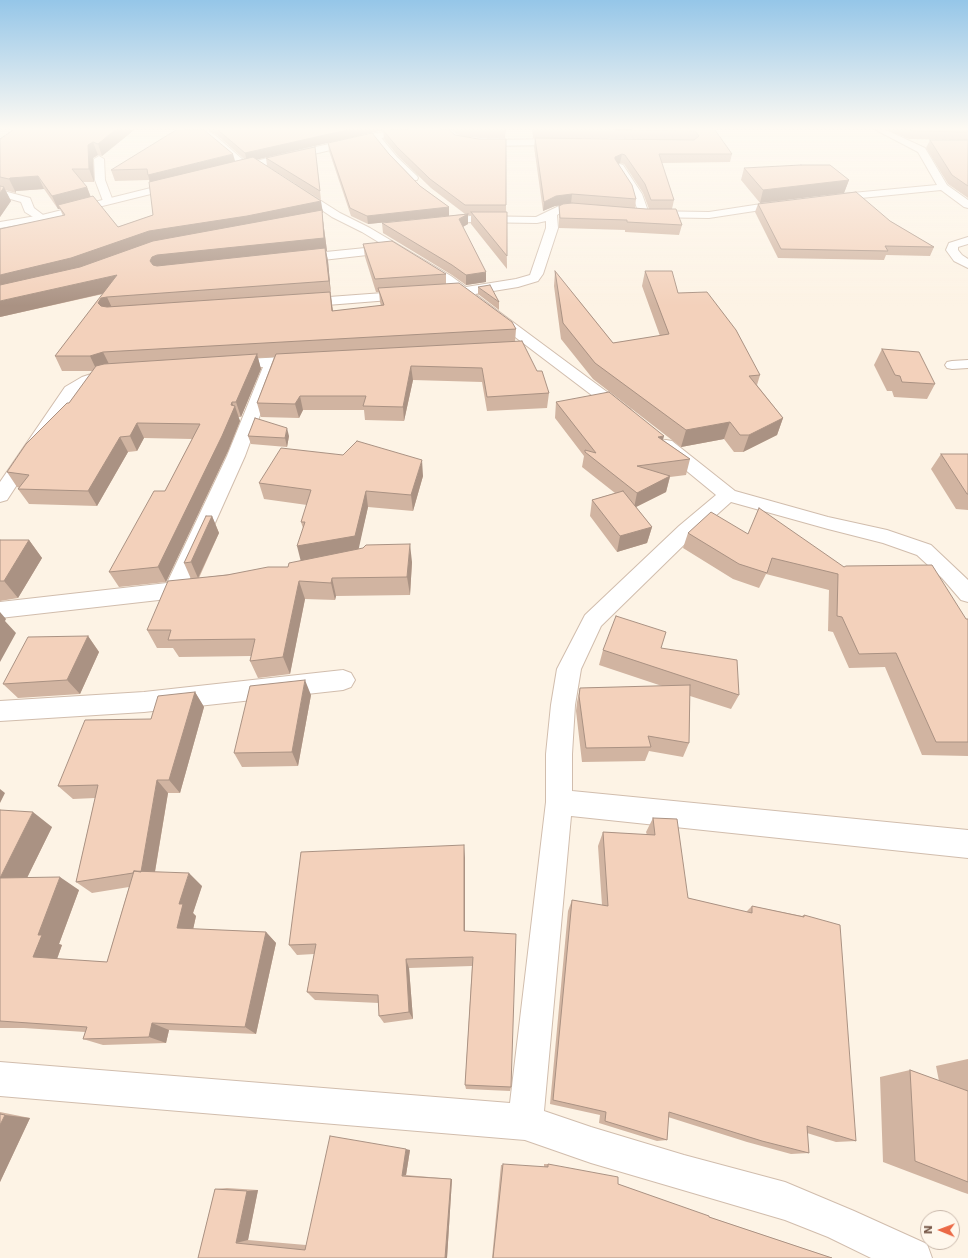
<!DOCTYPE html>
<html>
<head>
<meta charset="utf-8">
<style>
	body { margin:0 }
	#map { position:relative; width:968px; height:1258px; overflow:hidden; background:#fdf3e5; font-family:"DejaVu Sans",sans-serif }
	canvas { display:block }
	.north { position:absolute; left:920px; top:1210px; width:40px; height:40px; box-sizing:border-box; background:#fff7ec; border:1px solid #c9b8ab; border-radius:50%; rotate:271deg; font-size:11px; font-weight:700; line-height:16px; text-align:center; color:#775949 }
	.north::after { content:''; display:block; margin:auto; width:14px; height:18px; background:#eb6946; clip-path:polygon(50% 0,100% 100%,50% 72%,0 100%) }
</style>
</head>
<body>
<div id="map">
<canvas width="968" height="1258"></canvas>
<div class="north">N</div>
</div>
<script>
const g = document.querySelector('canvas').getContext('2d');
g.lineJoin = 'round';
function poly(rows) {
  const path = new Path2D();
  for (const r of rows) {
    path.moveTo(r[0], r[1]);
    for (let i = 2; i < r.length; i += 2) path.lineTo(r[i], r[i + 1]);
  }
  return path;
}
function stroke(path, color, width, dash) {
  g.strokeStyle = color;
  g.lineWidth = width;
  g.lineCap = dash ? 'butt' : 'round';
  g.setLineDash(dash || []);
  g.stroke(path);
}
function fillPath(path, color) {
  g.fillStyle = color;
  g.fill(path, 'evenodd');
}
const minor = poly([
	[186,130,201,130,208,131,216,136,251,167,246,170,243,169,210,140,202,135,187,132,186,130],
	[442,130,451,130,461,138,479,140,565,139,569,142,565,145,479,146,455,142,442,130],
	[876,130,886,130,925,148,947,185,968,200,968,208,964,207,941,190,831,201,827,200,826,198,831,195,937,185,918,152,876,130],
	[375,133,378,134,397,157,417,176,418,178,417,180,409,180,391,161,371,136,375,133],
	[99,156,104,159,105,180,113,201,108,204,103,201,95,180,94,159,99,156],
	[620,164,623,165,642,194,648,211,709,212,787,200,792,203,787,206,709,218,644,217,639,214,632,194,615,167,620,164],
	[296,185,340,213,370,228,451,276,466,287,516,279,530,275,546,228,546,221,537,223,470,222,437,226,431,223,433,221,470,216,536,217,559,206,571,205,594,207,595,209,590,212,562,212,557,215,558,228,543,274,538,281,518,287,475,294,630,409,632,412,630,415,624,417,618,415,461,296,457,295,443,282,394,252,296,263,292,262,290,259,292,256,296,255,385,246,362,232,332,217,292,190,291,188,296,185],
	[0,190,30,198,34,208,47,218,42,221,38,220,25,212,21,202,0,196,0,190],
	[968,237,968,244,958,247,958,250,962,255,968,259,968,268,954,261,946,250,949,243,968,237],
	[410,291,415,292,417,295,415,298,302,307,297,306,295,303,297,300,302,299,410,291],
	[302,356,307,357,309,360,307,363,278,366,245,456,189,581,194,580,201,583,204,588,201,593,194,596,0,618,0,602,167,583,227,456,263,367,229,368,224,367,222,364,224,361,229,360,302,356],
	[968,360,968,368,952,369,947,368,945,365,947,362,952,361,968,360],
	[113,367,118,369,121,372,118,375,92,383,77,393,7,500,0,502,0,482,65,387,82,377,113,367],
	[666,440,672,441,735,491,828,517,887,530,931,545,968,580,968,602,961,600,942,578,917,555,883,543,828,529,731,502,693,536,601,626,581,669,575,705,572,754,572,791,968,830,968,858,571,816,544,1111,591,1127,684,1155,785,1182,854,1211,927,1244,932,1258,871,1258,828,1237,785,1220,591,1163,525,1140,0,1096,0,1062,510,1103,546,802,546,754,551,705,557,669,585,615,679,526,716,495,660,449,657,445,660,441,666,440],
	[343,670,351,673,355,680,351,687,343,690,144,712,0,721,0,701,144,692,343,670]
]);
const tertiary = poly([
	[393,130,407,130,403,133,233,173,228,170,230,168,279,155,393,130],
	[179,181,183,182,184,184,183,186,42,221,0,228,0,222,42,215,179,181]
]);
stroke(minor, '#d1bdad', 2);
stroke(tertiary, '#d1bdad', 2);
fillPath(minor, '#fff');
fillPath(tertiary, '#fff');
fillPath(poly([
	[134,130,102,156,98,155,93,158,94,182,82,182,87,187,91,197,118,227,153,215,150,182,149,180,115,181,111,170,235,161,244,159,217,135,208,130,449,130,455,135,461,136,452,130,506,130,505,138,479,138,470,137,506,205,507,269,471,224,471,215,468,215,468,224,463,227,486,282,466,285,452,275,383,233,382,223,465,214,431,188,398,156,384,139,383,130,256,159,323,213,322,213,327,251,326,251,328,261,331,295,333,311,381,306,380,302,379,292,376,292,365,257,363,244,446,274,446,284,516,329,515,342,537,371,549,393,547,408,487,411,482,382,413,380,404,421,365,420,364,410,303,410,299,418,261,417,257,403,274,357,258,358,261,369,241,417,238,417,240,421,228,451,166,582,119,587,109,572,165,491,192,439,144,438,137,451,128,452,97,506,29,504,18,489,20,488,17,487,7,472,69,403,93,371,62,371,55,356,103,294,0,317,63,216,60,209,58,209,44,189,16,191,16,193,5,190,11,201,0,217,0,139],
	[532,130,715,130,732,154,730,162,662,163,674,200,672,209,682,225,679,235,625,232,625,230,559,228,559,206,562,205,555,206,543,211,534,147,535,138,693,140,594,138,533,138],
	[620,163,624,164,643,193,649,209,635,208,636,199,618,164],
	[886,130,968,130,968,140,909,139],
	[930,140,968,140,968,198,948,184,926,148],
	[328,143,389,154,420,186,449,207,449,216,368,224,351,216,329,151],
	[316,154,321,200,267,166,266,158],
	[744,168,849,180,844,193,760,203,741,180],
	[758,204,890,221,934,247,930,256,886,255,884,260,778,258,755,212],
	[555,271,613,343,660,336,642,286,645,271,678,293,760,375,757,385,783,418,777,435,743,452,734,452,724,439,681,447,593,379,561,339,554,286],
	[478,287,499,302,499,310,478,294],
	[882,349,935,384,927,399,894,397,892,391,887,391,874,365],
	[556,402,663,440,690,459,686,475,670,477,666,492,636,507,652,527,647,543,617,552,590,516,592,500,615,493,582,467,584,456,555,418],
	[248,436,289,436,287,447,251,444],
	[941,454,968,454,968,510,956,509,931,469],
	[423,476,413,511,368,507,358,549,412,562,410,595,336,596,335,600,305,599,290,674,258,678,250,661,251,656,179,657,173,648,157,648,147,630,191,579,184,563,212,516,219,533,199,578,288,567,301,560,303,528,301,522,307,505,264,499,259,483],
	[688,533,748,534,844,567,966,619,968,619,968,756,922,755,885,667,849,668,833,632,828,631,829,590,766,574,759,588,733,579,683,548],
	[0,540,29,540,42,558,18,598,0,601],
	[88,636,99,652,80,694,18,698,3,684],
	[661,648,739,695,731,709,690,696,689,743,683,757,649,751,645,761,582,762,576,711,577,702,580,688,662,686,599,665,603,650],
	[195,692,204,707,180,793,168,793,155,872,202,886,193,913,196,916,193,929,266,932,276,943,256,1034,169,1030,166,1043,103,1045,83,1039,85,1032,24,1028,0,1028,0,810,52,827,27,878,79,890,59,944,62,945,57,959,107,962,129,887,92,893,76,882,95,798,73,799,58,786,151,719],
	[311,695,298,766,242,767,234,753],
	[653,818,688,898,746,912,752,906,802,916,804,915,856,1141,836,1142,807,1133,809,1153,791,1154,747,1142,668,1117,667,1140,657,1141,599,1123,600,1115,550,1104,568,911,572,900,602,905,598,846,603,832,647,835,646,832],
	[465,858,465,931,511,1087,510,1091,466,1089,465,1085,472,966,409,968,413,1019,384,1023,379,1016,379,1003,315,1000,307,992,314,954,297,955,289,945],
	[968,1059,968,1194,962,1192,883,1162,880,1077,910,1070,939,1081,936,1066],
	[0,1112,30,1118,0,1182],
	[410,1150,406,1175,452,1179,447,1258,198,1258,215,1189,227,1188,258,1190,248,1240,306,1245],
	[544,1164,548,1164,618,1184,709,1217,832,1258,492,1258,501,1165,544,1167]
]), '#d1b4a1');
fillPath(poly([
	[115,130,134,130,102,156,98,144],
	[347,130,387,130,374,132,247,162,245,153],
	[93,142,98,155,93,158,94,182,89,169,88,145],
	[233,154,236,164,151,186,148,175],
	[622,154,620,163,614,166,615,157],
	[38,176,44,189,16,191,16,193,9,179,10,178],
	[849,180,844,193,760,203,763,190],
	[4,187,11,201,0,217,0,193],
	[87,187,92,201,58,205,60,209,58,209,52,196],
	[572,194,571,204,555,206,543,211,544,202,556,196],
	[321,201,323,213,322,213,327,251,326,251,328,261,331,295,329,281,157,270,150,261,152,257,157,255,322,214,0,290,0,275,149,231],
	[449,207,449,216,368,224,367,216],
	[468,214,468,224,459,229,459,219],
	[486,272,486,282,466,285,466,275],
	[117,275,123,289,0,317,0,301],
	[330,292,332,306,335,325,332,311],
	[107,297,113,310,105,317,98,303,101,298],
	[103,352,110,366,97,371,90,356],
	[257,354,261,369,241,417,236,402],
	[411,366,413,380,404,421,403,407],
	[300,396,303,410,299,418,295,404],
	[232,402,234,408,235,406,240,421,228,451,166,582,158,567,231,405],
	[783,418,777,435,743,452,749,435],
	[730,422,724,439,681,447,686,430],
	[137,423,144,438,137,451,130,436],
	[287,428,289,436,287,447,285,438],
	[664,436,660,452,658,437],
	[120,437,128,452,97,506,88,491],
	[422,460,423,476,413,511,411,495],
	[670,476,666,492,634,508,637,493],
	[366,491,368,507,358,552,301,562,297,546],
	[212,516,219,533,198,578,191,562],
	[652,527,647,543,617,552,620,536],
	[29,540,42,558,18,598,4,581],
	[410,544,412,562,410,595,407,577],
	[332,578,336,596,335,600,331,583],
	[299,581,305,599,290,674,283,657],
	[0,612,6,619,5,621,16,633,0,662],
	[88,636,99,652,80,694,67,680],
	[305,680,311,695,298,766,292,752],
	[195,692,204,707,180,793,169,780],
	[157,780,168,793,153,883,141,872],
	[0,789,5,793,0,803],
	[33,812,52,827,21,890,0,878],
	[464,845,465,858,465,941,464,931],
	[189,873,202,886,193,913,196,916,191,939,177,928,179,904],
	[60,877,79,890,59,944,62,945,54,967,33,957,38,935],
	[266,932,276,943,256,1034,245,1027],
	[406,959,409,968,413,1019,409,1012],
	[152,1023,169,1030,166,1043,149,1037],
	[5,1115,30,1118,0,1182,0,1125],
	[406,1149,410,1150,406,1175,402,1176],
	[451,1179,452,1179,447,1258,445,1258],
	[258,1190,248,1240,236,1243,247,1191]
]), '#aa9283');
const building = poly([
	[13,130,115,130,98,144,93,142,88,145,89,169,72,169,87,187,52,196,38,176,10,178,9,179,0,177,0,139,13,130],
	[176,130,204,130,233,154,148,175,147,169,111,170,176,130],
	[218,130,347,130,245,153,218,130],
	[383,130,449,130,455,135,479,139,506,139,506,205,465,205,430,179,397,147,383,130],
	[615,130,715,130,732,154,659,154,674,200,651,200,645,184,625,155,622,154,615,157,615,159,632,185,636,199,572,194,556,196,544,202,535,138,694,140,699,136,695,131,615,130],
	[910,130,968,130,968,132,913,131,910,130],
	[372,133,389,154,420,186,449,207,367,216,350,208,328,143,372,133],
	[930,140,968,140,968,186,952,175,930,140],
	[315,147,320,191,266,158,279,155,315,147],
	[253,157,321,201,247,216,149,231,71,258,0,275,0,229,65,215,58,205,93,196,118,227,153,215,149,182,253,157],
	[801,165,830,165,849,180,763,190,744,168,801,165],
	[0,186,4,187,0,193,0,186],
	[856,192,890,221,934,247,885,246,888,251,781,249,758,204,856,192],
	[572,203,646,209,676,209,682,225,627,222,627,220,560,218,559,206,563,204,572,203],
	[322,210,324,238,157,255,152,257,150,261,153,265,157,266,325,248,329,281,107,297,101,298,98,303,101,306,107,307,330,292,332,311,384,305,378,288,459,283,512,322,516,329,103,352,90,356,55,356,117,275,0,301,0,285,80,267,153,241,322,210],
	[471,212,507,212,507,256,471,212],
	[468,214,459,219,486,272,466,275,452,265,382,223,468,214],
	[392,241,446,274,375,279,363,244,392,241],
	[555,271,613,343,669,334,645,271,672,271,678,293,707,292,736,330,760,375,749,376,783,418,749,435,740,435,730,422,686,430,595,363,563,323,555,271],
	[490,285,499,302,478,287,490,285],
	[522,341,537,371,542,371,549,393,487,397,482,368,411,366,403,407,363,406,366,396,300,396,295,404,257,403,276,354,522,341],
	[882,349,919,352,935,384,902,382,900,376,895,375,882,349],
	[257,354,236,402,232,402,231,405,235,406,222,436,158,567,109,572,154,491,165,491,200,424,137,423,130,436,120,437,88,491,18,489,29,475,7,472,26,444,67,403,69,403,96,366,104,364,257,354],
	[609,392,664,436,658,437,690,459,637,466,670,476,637,493,585,452,585,450,596,453,556,402,609,392],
	[255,418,287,428,285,438,248,436,255,418],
	[357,441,422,460,411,495,366,491,355,536,297,546,305,522,301,522,311,490,259,483,281,448,343,455,357,441],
	[941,454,968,454,968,494,967,494,941,454],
	[623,491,652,527,620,536,592,500,623,491],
	[759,508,844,567,846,566,932,565,966,619,968,619,968,742,936,742,896,653,859,654,842,617,837,616,838,574,772,558,767,573,739,564,688,533,711,512,748,534,759,508],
	[206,516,212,516,191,562,184,563,206,516],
	[0,540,29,540,4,581,0,581,0,540],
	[410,544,407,577,332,578,331,583,299,581,283,657,250,661,255,639,168,640,171,630,147,630,168,581,227,575,268,567,288,567,289,563,363,548,366,545,410,544],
	[616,616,666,632,661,648,737,660,739,695,603,650,616,616],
	[88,636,67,680,3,684,28,637,88,636],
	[305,680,292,752,234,753,250,686,305,680],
	[690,685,689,743,648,736,651,747,586,748,579,696,580,688,690,685],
	[195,692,169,780,157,780,141,872,134,871,133,873,76,882,98,785,58,786,85,720,151,719,158,696,195,692],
	[0,810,33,812,0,878,0,810],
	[653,818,677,819,688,898,752,913,752,906,804,917,804,915,840,925,856,1141,807,1126,809,1153,762,1141,669,1112,667,1140,605,1121,606,1112,553,1100,572,900,608,906,603,832,655,835,653,818],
	[464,845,464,931,516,934,511,1087,465,1085,473,957,406,959,409,1012,379,1016,378,995,307,992,316,944,289,945,301,852,464,845],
	[134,871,189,873,179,904,183,904,177,928,266,932,245,1027,152,1023,149,1037,83,1039,87,1027,0,1021,0,878,60,877,38,935,42,935,33,957,107,962,134,871],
	[910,1070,968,1091,968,1182,915,1161,910,1070],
	[0,1114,5,1115,0,1125,0,1114],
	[330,1136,406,1149,402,1176,451,1179,445,1258,198,1258,215,1189,247,1191,236,1243,305,1250,330,1136],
	[503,1164,548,1167,548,1164,618,1177,618,1184,709,1216,709,1217,832,1258,493,1258,503,1164]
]);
fillPath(building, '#f3d1bb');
stroke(building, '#aa9283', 1);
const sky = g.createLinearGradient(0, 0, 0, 306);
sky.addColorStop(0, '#95c6e8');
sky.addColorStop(0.42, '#fefaf3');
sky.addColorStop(1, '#fefaf300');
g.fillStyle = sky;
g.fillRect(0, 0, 968, 306);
</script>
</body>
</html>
